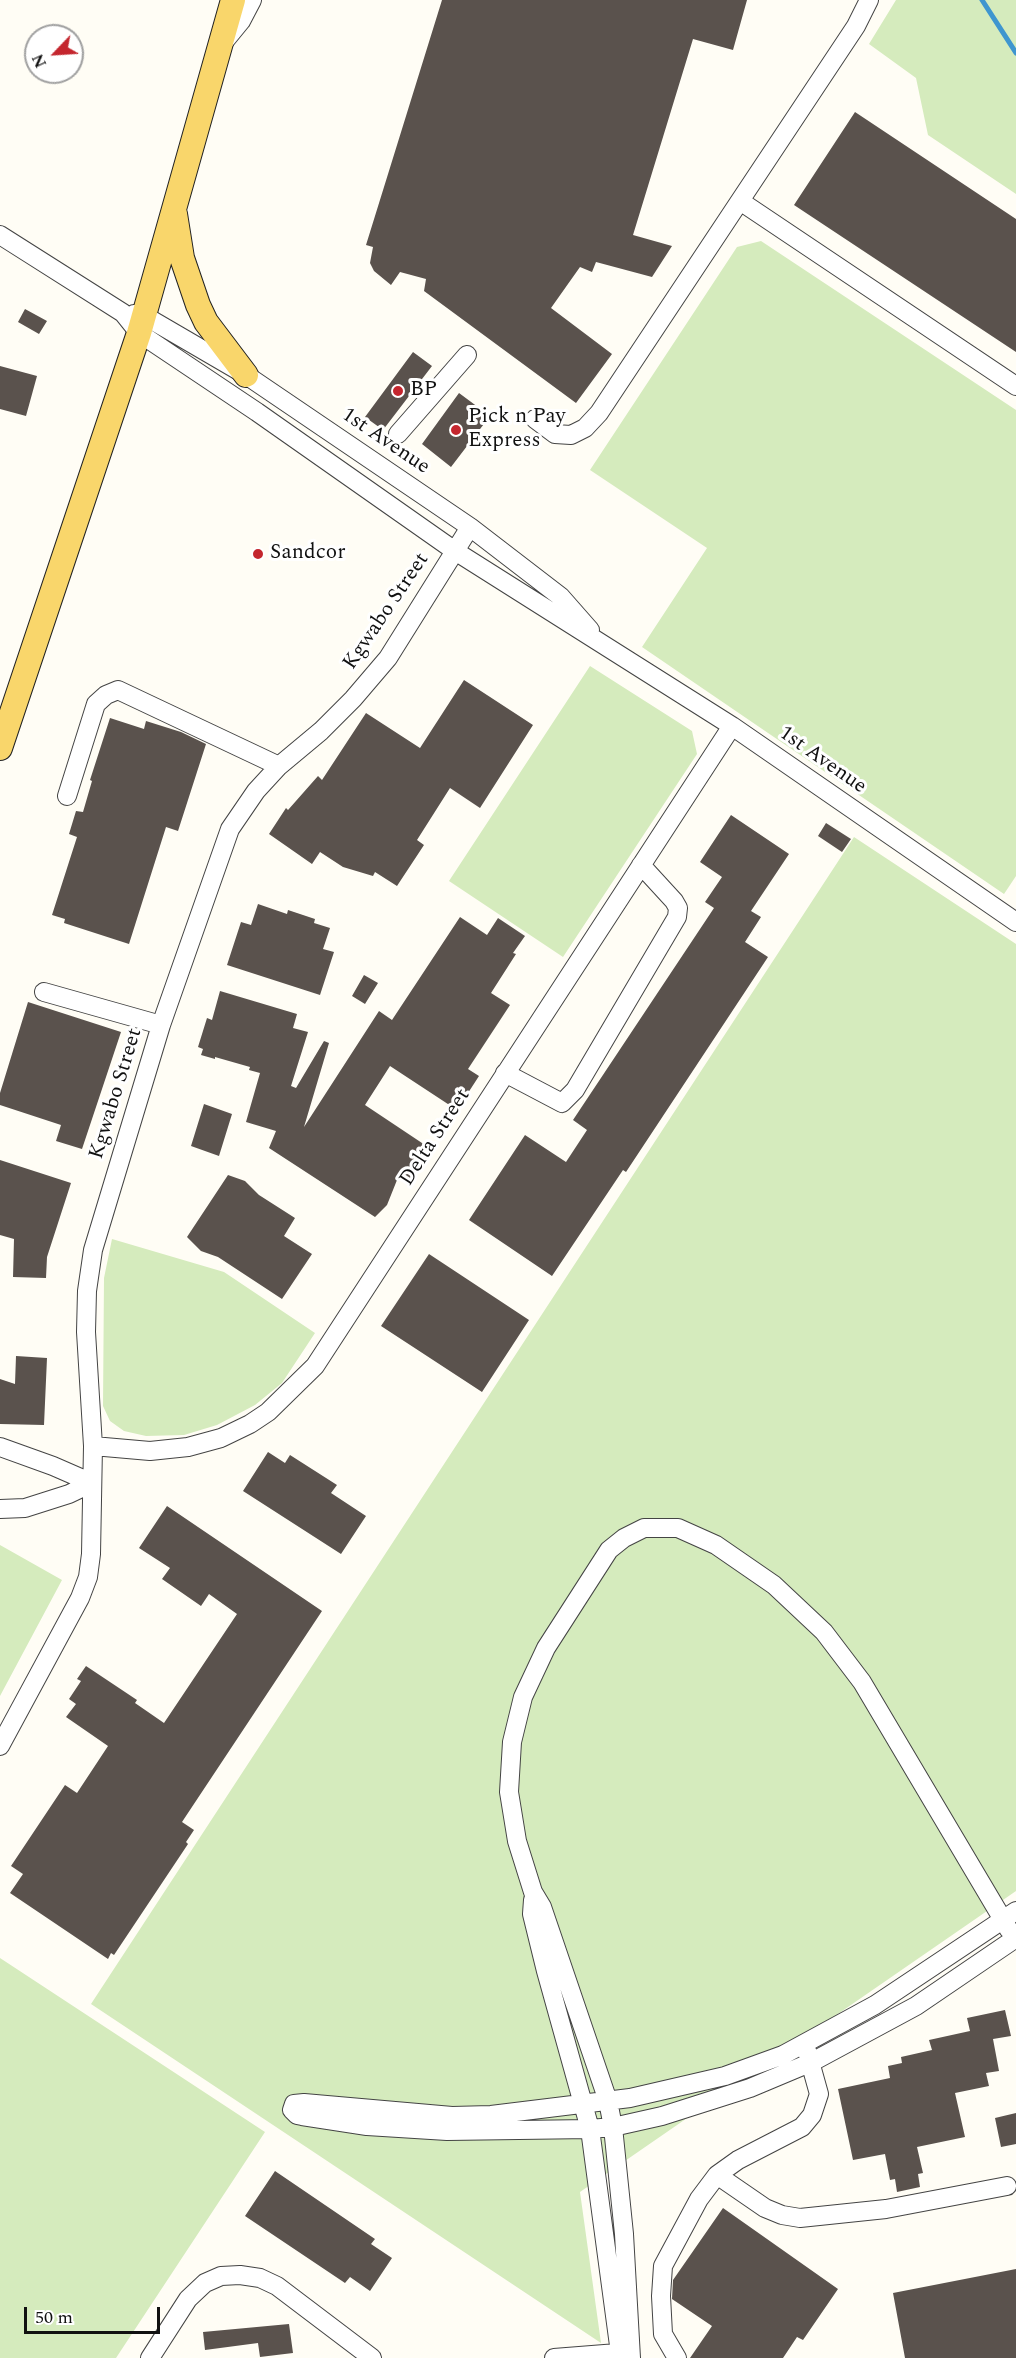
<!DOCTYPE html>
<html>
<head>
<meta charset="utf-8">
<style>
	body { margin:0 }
	#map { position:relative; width:1016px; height:2358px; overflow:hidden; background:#fffdf5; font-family:Spectral,serif }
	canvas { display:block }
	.north { position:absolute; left:24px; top:24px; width:60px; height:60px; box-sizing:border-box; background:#fff; border:2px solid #a0a0a0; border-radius:50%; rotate:245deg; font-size:16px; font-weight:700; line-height:24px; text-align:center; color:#111 }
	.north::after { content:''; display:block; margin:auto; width:21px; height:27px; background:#c4262e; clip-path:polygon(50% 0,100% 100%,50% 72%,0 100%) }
	.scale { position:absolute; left:24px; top:2307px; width:136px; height:27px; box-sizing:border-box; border:3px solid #111; border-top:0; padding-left:8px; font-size:18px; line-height:21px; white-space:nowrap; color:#111; -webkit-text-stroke:4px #fff; paint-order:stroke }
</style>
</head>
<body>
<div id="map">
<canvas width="1016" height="2358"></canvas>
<div class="north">N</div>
<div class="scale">50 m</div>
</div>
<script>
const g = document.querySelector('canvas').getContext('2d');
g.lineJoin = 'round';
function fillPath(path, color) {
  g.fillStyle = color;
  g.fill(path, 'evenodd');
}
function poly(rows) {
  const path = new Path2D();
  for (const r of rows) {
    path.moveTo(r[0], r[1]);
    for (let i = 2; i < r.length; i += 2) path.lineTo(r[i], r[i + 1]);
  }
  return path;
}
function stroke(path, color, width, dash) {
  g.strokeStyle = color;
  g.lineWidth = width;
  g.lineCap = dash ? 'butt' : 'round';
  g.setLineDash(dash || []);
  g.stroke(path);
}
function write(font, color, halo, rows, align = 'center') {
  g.font = font + ' Spectral,serif';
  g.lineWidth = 6;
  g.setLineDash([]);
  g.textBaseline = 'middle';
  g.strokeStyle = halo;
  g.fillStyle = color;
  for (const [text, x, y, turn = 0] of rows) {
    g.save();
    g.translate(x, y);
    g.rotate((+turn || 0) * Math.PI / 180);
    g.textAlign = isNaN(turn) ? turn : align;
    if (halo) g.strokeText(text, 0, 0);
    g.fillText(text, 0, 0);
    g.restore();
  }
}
fillPath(poly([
	[896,0,1016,0,1016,194,928,135,916,78,869,44],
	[761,241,1016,410,1016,876,1004,894,642,647,707,548,590,470,737,247],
	[590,666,692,731,697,754,563,957,449,881],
	[854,837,1016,944,1016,1891,580,2192,601,2343,91,2004],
	[112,1239,224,1272,315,1333,282,1383,255,1405,217,1425,184,1435,146,1436,124,1431,110,1421,103,1406,104,1278],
	[0,1545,62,1580,0,1696],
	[0,1958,265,2132,116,2358,0,2358]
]), '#d5ebbd');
stroke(poly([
	[982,0,1016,53]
]), '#3f96cf', 5);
fillPath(poly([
	[442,0,747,0,733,50,693,39,633,235,672,246,652,277,596,262,592,272,580,267,551,308,612,354,576,403,424,291,426,279,400,272,391,285,374,271,370,263,373,247,366,245],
	[855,112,1016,219,1016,352,794,205],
	[25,309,47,321,39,334,18,322],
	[413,352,432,366,383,430,365,417],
	[0,366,37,376,26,416,0,409],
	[459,393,490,416,451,467,422,444],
	[464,680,533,725,480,808,450,788,417,840,424,845,397,886,375,872,373,876,343,867,320,852,312,864,269,834,286,808,288,810,318,776,322,780,366,713,420,748],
	[110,718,144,729,146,721,181,732,206,744,178,831,166,827,129,944,64,923,65,919,52,915,77,837,69,834,76,811,83,812,92,781,90,780],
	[731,815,789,854,751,911,761,917,745,942,768,957,626,1172,623,1170,552,1276,469,1220,525,1135,566,1162,587,1130,573,1120,714,908,705,902,722,877,700,862],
	[826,823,851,839,842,852,818,836],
	[258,904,287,914,288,910,315,919,314,923,330,928,323,949,334,952,320,995,227,965,241,922,251,925],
	[460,917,487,935,498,918,525,936,513,953,516,954,491,993,510,1005,468,1069,479,1076,457,1110,390,1066,365,1105,431,1149,410,1182,399,1175,387,1205,375,1217,269,1148,276,1131,246,1122,260,1073,249,1070,250,1067,215,1057,215,1059,201,1055,203,1049,198,1047,207,1018,212,1020,220,991,297,1014,293,1028,308,1032,291,1086,296,1088,324,1041,329,1043,304,1127,379,1011,392,1020],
	[364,975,378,983,365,1004,352,996],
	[28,1002,121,1032,82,1149,56,1141,61,1125,0,1105,0,1093],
	[204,1104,232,1114,219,1156,191,1146],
	[0,1160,71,1183,47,1257,46,1278,13,1277,14,1239,0,1235],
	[228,1175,245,1181,259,1195,295,1218,284,1236,312,1254,282,1299,218,1257,201,1251,187,1237],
	[429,1254,529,1320,482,1392,381,1326],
	[16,1356,47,1358,44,1425,0,1424,0,1379,15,1384],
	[268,1452,285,1463,290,1455,337,1485,331,1493,366,1516,341,1554,243,1491],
	[167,1506,322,1611,182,1822,194,1830,186,1842,188,1844,114,1955,111,1953,108,1959,10,1893,23,1874,11,1866,65,1785,77,1793,108,1746,66,1717,76,1704,69,1699,81,1681,77,1679,86,1666,137,1700,135,1703,164,1723,237,1614,209,1594,201,1606,162,1579,170,1568,139,1548],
	[1005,2010,1011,2036,993,2039,999,2071,986,2073,989,2086,955,2093,965,2137,917,2147,923,2173,918,2174,920,2187,897,2192,895,2179,890,2180,885,2154,853,2160,838,2089,890,2078,888,2066,902,2063,901,2057,932,2050,929,2040,970,2031,967,2018],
	[1016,2113,1016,2144,1001,2147,995,2118],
	[275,2171,375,2239,371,2244,392,2258,370,2291,350,2277,345,2283,245,2216],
	[723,2208,838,2289,803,2340,797,2337,783,2358,690,2358,712,2326,672,2299,673,2280],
	[1016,2269,1016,2358,905,2358,893,2293],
	[289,2324,293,2353,260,2357,258,2343,205,2350,203,2332]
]), '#5a524d');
const minor = poly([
	[223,43,241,21,252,0],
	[740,201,1016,386],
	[0,235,123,313,139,333,257,412,455,551,732,726,1016,922],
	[134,314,143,315,246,375,470,527,561,597,590,630],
	[535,419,555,434,571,435,585,428,599,413,856,26,869,0],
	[398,434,467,355],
	[67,796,96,704,106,695,118,690,279,766],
	[44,992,161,1025],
	[505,1073,562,1103,575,1090,677,917,678,908,674,901,641,865],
	[93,1446,150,1451,188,1447,221,1438,250,1424,268,1412,315,1366,732,726],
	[0,1447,53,1466,92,1483],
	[0,1509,25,1508,69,1494,92,1483],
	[0,1746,80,1598,88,1577,91,1554,93,1446,86,1332,87,1291,93,1250,161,1025,230,829,256,791,279,766,321,731,353,699,388,658,470,527],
	[533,1900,532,1914,546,1971,590,2129,620,2353,623,2358],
	[1016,1911,875,2005,783,2055,725,2076,630,2098,491,2115,452,2116,304,2103,294,2104,292,2110,297,2115,302,2116,367,2126,447,2131,590,2129,613,2127,662,2116,750,2088,812,2062,916,2006,1016,1938],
	[717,2175,765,2208,782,2215,800,2218,886,2209,1007,2186],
	[150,2358,188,2299,205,2283,221,2276,240,2275,260,2278,277,2286,372,2358],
	[554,2358,630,2352],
	[631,2358,624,2234,613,2127,608,2101,542,1907,533,1892,517,1841,509,1792,512,1742,523,1697,546,1648,609,1550,624,1538,644,1528,678,1528,716,1545,774,1585,824,1632,862,1682,1009,1930],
	[677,2358,663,2334,661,2296,663,2266,699,2199,717,2175,738,2160,802,2127,812,2115,819,2094,807,2051]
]);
const major = poly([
	[175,214,182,258,198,305,206,322,246,375],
	[0,748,139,333,233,0]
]);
stroke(minor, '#444', 20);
stroke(major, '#222', 26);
stroke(minor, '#fff', 18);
stroke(major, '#f9d66b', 24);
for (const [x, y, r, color] of [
	[398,391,6,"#c4262e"],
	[456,430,6,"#c4262e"],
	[258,554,6,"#c4262e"]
]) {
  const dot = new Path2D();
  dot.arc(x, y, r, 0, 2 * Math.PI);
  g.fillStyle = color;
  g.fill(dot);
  stroke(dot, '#fff', 2);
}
write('21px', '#111', '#fff', [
	["BP",410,391],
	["Pick n Pay",468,418],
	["Express",468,442],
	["Sandcor",270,554]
], 'left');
write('21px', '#111', '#fff', [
	["1st Avenue",385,442,34],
	["Kgwabo Street",387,612,-56],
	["1st Avenue",822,761,35],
	["Kgwabo Street",117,1094,-73],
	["Delta Street",436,1138,-57]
]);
</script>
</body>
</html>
